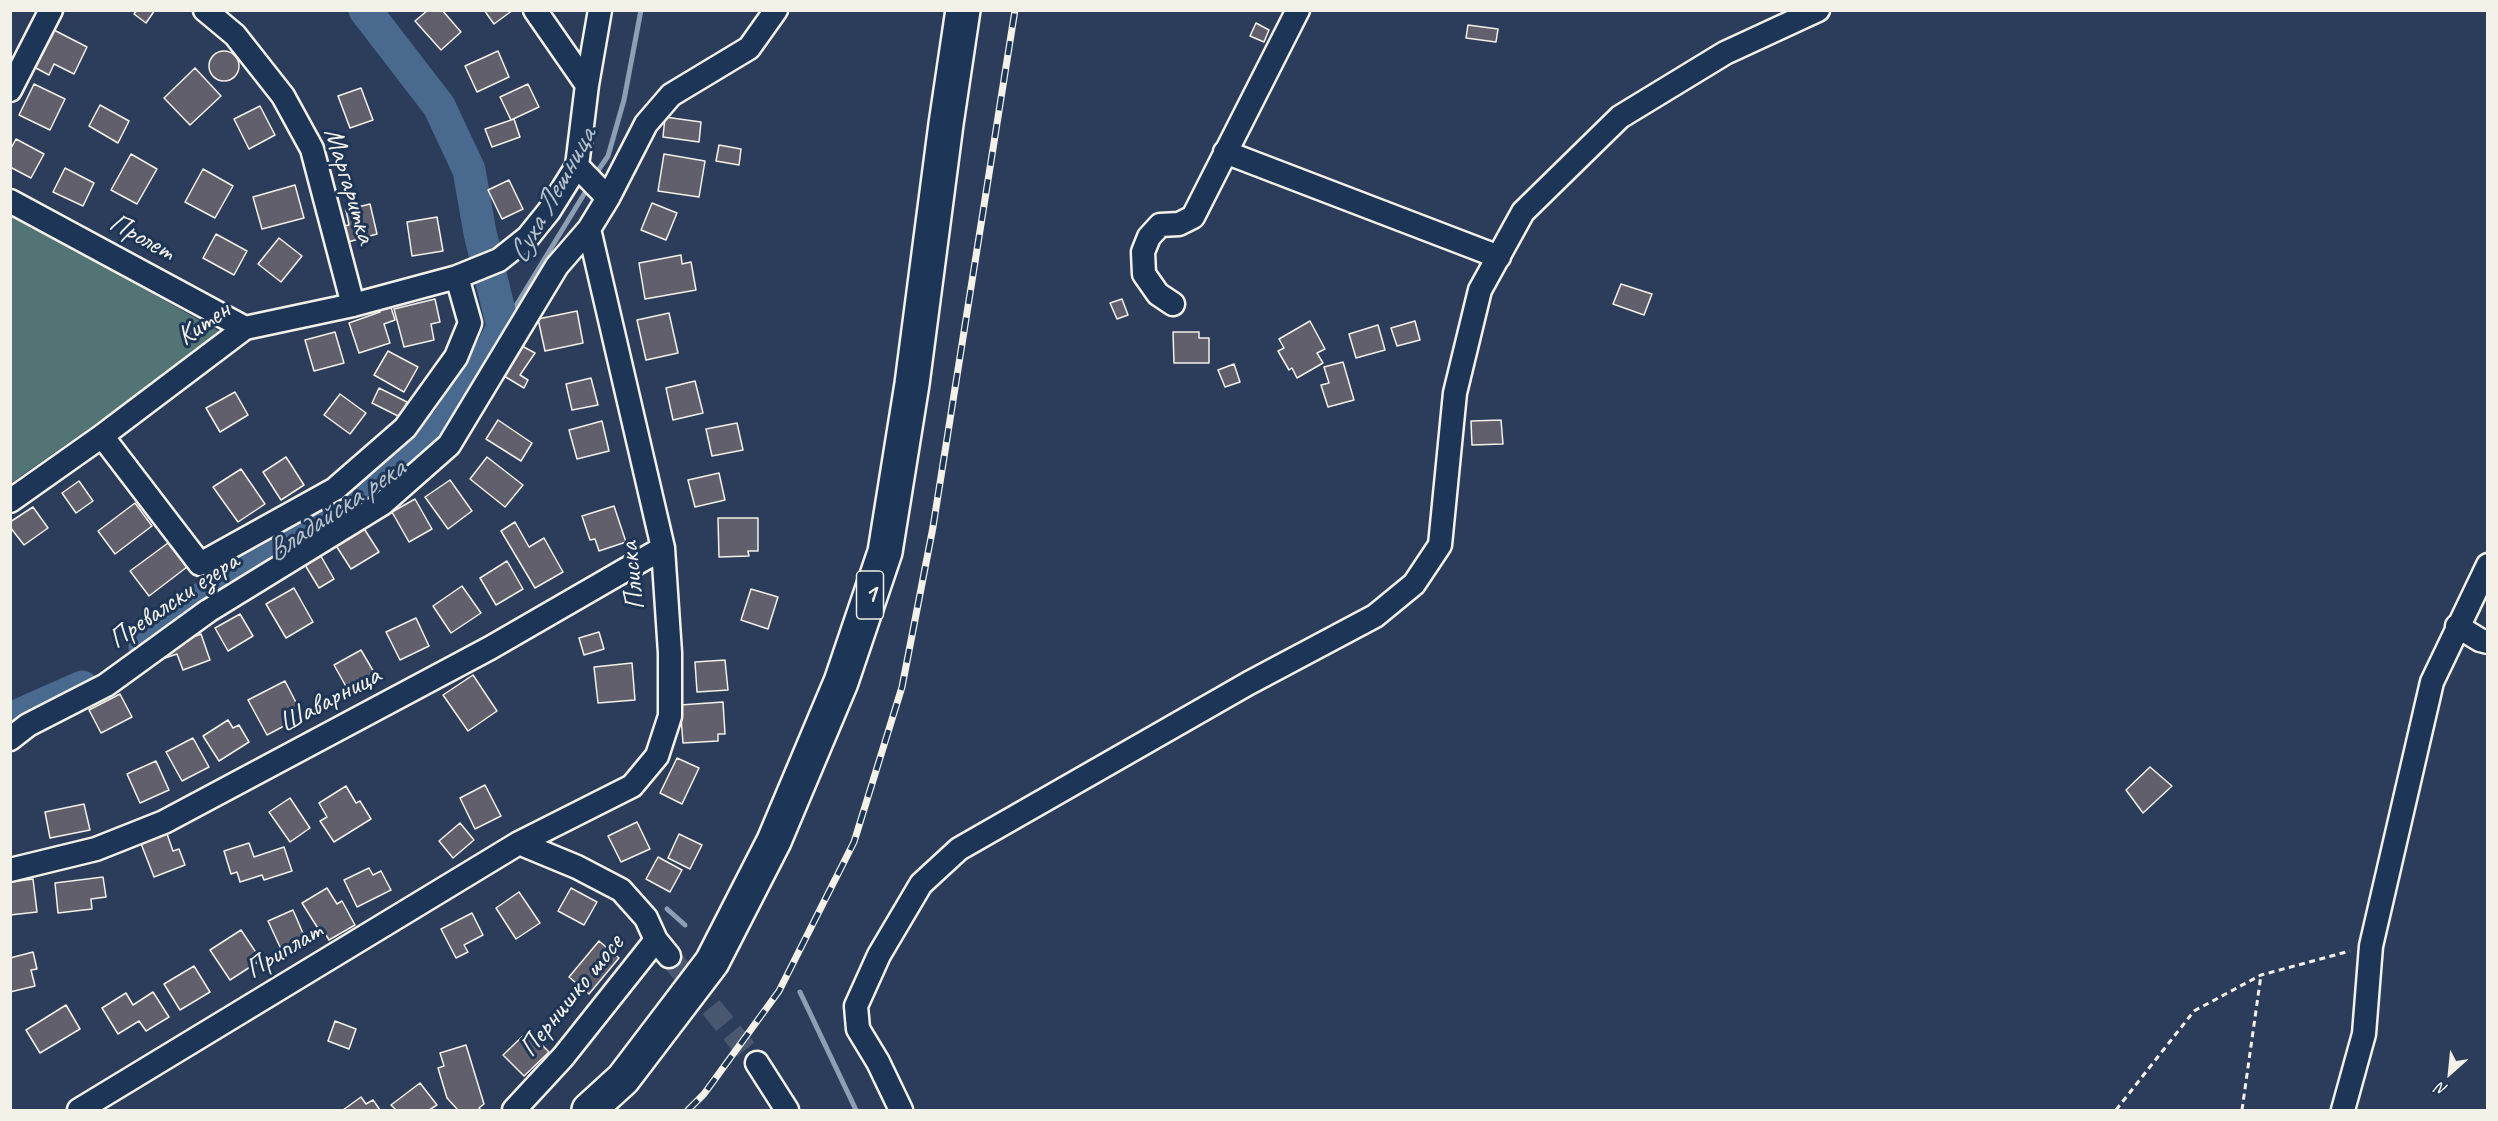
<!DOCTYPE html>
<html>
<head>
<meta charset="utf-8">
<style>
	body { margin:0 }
	#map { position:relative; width:2498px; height:1121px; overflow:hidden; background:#2b3d5b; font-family:Caveat,sans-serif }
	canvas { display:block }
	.frame { position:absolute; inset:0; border:12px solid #f4f1e8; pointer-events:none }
	.north { position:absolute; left:2420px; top:1043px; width:60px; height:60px; -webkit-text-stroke:4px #1d3557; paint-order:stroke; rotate:207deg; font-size:16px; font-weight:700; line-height:24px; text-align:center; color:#f4f1e8 }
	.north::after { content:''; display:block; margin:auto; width:21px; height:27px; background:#f4f1e8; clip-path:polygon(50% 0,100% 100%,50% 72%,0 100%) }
</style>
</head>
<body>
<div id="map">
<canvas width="2498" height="1121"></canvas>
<div class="frame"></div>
<div class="north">N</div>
</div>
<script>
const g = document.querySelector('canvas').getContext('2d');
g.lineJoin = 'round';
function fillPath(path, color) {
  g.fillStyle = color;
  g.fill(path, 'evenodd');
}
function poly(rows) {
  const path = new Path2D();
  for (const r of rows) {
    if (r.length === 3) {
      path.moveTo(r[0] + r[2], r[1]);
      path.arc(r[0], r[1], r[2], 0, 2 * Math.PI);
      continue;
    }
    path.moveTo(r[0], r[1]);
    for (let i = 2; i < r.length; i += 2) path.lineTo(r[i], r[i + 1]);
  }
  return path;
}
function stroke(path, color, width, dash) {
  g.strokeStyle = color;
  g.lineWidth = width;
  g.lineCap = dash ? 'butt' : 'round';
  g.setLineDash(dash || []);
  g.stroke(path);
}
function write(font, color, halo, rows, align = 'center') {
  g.font = font + ' Caveat,sans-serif';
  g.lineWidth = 6;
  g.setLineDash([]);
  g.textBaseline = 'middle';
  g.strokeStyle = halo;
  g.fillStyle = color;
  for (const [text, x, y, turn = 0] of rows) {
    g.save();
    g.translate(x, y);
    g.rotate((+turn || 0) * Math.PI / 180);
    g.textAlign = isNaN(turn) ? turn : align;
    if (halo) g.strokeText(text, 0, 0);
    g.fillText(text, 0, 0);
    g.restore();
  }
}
fillPath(poly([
	[11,214,224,334,11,483]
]), '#537474');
stroke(poly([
	[595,175,608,156,624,100,641,10],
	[503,327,589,186],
	[667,909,685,925],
	[800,992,856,1110]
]), '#8d9fb3', 5);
stroke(poly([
	[145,647,200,600,374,491,420,452,450,418,489,355,503,327,480,233,469,170,439,106,365,10],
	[10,724,19,715,82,687]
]), '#49698f', 33);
const building = poly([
	[137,10,155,10,146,23,134,14,137,10],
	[428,10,442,10,461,32,441,50,415,21,428,10],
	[484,10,513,10,494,24,484,10],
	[1256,23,1269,30,1264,42,1250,36,1256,23],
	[1468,25,1498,29,1496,42,1466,38,1468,25],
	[52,29,87,47,74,74,54,64,49,75,34,67,52,29],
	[498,51,509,77,477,92,465,66,498,51],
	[224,66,15],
	[195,68,221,96,190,125,164,98,195,68],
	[34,84,65,99,50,130,19,115,34,84],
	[528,84,539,107,511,120,500,97,528,84],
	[361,88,373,120,350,128,338,96,361,88],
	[100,105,129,121,118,143,89,126,100,105],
	[260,106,275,135,249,149,234,119,260,106],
	[665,117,701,122,699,142,663,137,665,117],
	[514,119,520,137,492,147,485,129,514,119],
	[16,139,44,154,31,178,10,167,10,150,16,139],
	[719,145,741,149,739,165,716,161,719,145],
	[131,154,157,169,137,204,111,190,131,154],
	[664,154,705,161,699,197,658,191,664,154],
	[65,168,94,183,83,206,53,192,65,168],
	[203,169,233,186,215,218,185,202,203,169],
	[509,180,523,209,502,219,488,190,509,180],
	[295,185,304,218,262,229,253,197,295,185],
	[652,203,677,213,666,240,641,230,652,203],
	[370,204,377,234,348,242,344,226,349,225,346,210,370,204],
	[437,217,443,251,412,256,407,222,437,217],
	[216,234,247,251,234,275,203,258,216,234],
	[279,238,302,256,281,282,258,264,279,238],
	[681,255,682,264,691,262,696,290,645,299,639,263,681,255],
	[1621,284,1652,294,1644,315,1613,304,1621,284],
	[435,299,440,322,431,324,434,340,404,347,394,309,435,299],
	[1122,299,1128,315,1117,319,1110,303,1122,299],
	[389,301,395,320,384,324,390,343,359,353,349,323,380,312,377,305,389,301],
	[577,311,583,343,545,351,538,319,577,311],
	[669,313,678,353,646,360,637,320,669,313],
	[1310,321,1325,349,1317,353,1323,363,1297,378,1292,368,1289,370,1278,351,1284,348,1279,339,1310,321],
	[1415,321,1420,340,1397,346,1391,328,1415,321],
	[1378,325,1385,350,1356,358,1349,334,1378,325],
	[335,332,344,363,314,371,305,340,335,332],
	[1173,332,1199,332,1199,338,1209,338,1209,363,1174,363,1173,332],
	[522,346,535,353,520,375,528,380,524,388,504,376,522,346],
	[388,351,418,367,404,392,374,375,388,351],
	[1343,362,1354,400,1328,407,1321,385,1329,383,1324,367,1343,362],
	[1234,364,1240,382,1225,387,1218,370,1234,364],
	[591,378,598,405,572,410,566,384,591,378],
	[695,381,703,413,673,420,666,388,695,381],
	[379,388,407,402,400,417,372,403,379,388],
	[235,392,248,415,220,432,206,408,235,392],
	[340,394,366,413,350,434,324,415,340,394],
	[498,420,532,443,521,461,486,439,498,420],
	[1501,420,1503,444,1472,445,1471,421,1501,420],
	[602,421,609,451,577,459,569,430,602,421],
	[737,423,743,450,712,456,706,429,737,423],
	[286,457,304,485,281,500,263,472,286,457],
	[487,457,523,485,505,507,470,479,487,457],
	[241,469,265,504,238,522,213,487,241,469],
	[719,473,725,500,695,507,688,480,719,473],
	[450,480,472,511,448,529,425,497,450,480],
	[79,481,93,501,76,513,62,493,79,481],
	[415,499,432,529,409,542,392,512,415,499],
	[135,503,152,526,115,554,98,531,135,503],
	[614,506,626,542,599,551,595,539,590,540,582,516,614,506],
	[33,507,48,528,24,545,10,527,10,522,33,507],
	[718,518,758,518,758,551,748,551,749,556,719,557,718,518],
	[515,522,529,547,544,538,563,572,535,588,501,531,515,522],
	[363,527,379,552,351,569,335,544,363,527],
	[168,543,187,567,149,596,130,571,168,543],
	[318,551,334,579,319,588,302,560,318,551],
	[507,561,523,589,496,605,480,578,507,561],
	[462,586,481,613,451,633,433,606,462,586],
	[294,588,313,622,286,638,266,604,294,588],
	[751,589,778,597,768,629,741,620,751,589],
	[240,614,253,636,228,651,215,628,240,614],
	[416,618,429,646,400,660,386,632,416,618],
	[599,632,604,649,584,655,579,638,599,632],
	[201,634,210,660,183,670,177,654,165,658,162,649,201,634],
	[361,650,375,674,348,690,334,665,361,650],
	[725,660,728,690,697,692,695,662,725,660],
	[632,663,635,700,598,703,594,667,632,663],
	[473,675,497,711,468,731,443,695,473,675],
	[285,681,303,716,267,735,248,700,285,681],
	[120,694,132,717,101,733,89,710,120,694],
	[723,702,725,734,718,734,718,741,683,743,680,705,723,702],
	[228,720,233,728,239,725,249,742,219,761,203,736,228,720],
	[193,738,209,767,182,781,166,752,193,738],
	[677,758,699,768,682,804,660,793,677,758],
	[156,761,169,790,140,803,127,774,156,761],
	[2150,767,2172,786,2143,813,2126,790,2150,767],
	[485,785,501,816,475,829,460,798,485,785],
	[346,786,356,803,360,801,371,819,334,842,320,821,327,817,319,803,346,786],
	[290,798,310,828,290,842,269,812,290,798],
	[84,804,90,830,50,838,45,812,84,804],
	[637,822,650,849,621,862,608,836,637,822],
	[460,823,474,840,453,858,439,841,460,823],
	[166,831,173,851,179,849,185,865,154,877,140,841,166,831],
	[679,834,702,845,690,869,668,858,679,834],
	[249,843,254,857,284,847,292,871,264,880,262,875,240,882,237,872,231,874,224,851,249,843],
	[658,857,682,870,670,892,646,879,658,857],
	[369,868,373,875,381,871,391,890,357,907,344,880,369,868],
	[103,877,106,897,91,899,92,909,58,913,55,883,103,877],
	[33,879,37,912,10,915,10,882,33,879],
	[327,888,337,904,342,901,355,925,329,940,322,928,319,930,302,903,327,888],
	[571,888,597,902,584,925,558,911,571,888],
	[519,892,540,923,516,939,496,908,519,892],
	[293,910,305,938,281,949,268,921,293,910],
	[472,913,483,935,464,945,468,952,456,958,441,929,472,913],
	[241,930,261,960,230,980,210,950,241,930],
	[599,941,619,958,589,994,569,977,599,941],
	[33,952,37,969,31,970,35,986,10,992,10,958,33,952],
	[194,966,210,992,180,1010,164,984,194,966],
	[153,992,169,1017,146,1031,139,1021,118,1034,102,1008,126,993,133,1005,153,992],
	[66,1005,80,1029,40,1053,26,1030,66,1005],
	[335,1021,356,1029,349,1049,328,1041,335,1021],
	[528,1031,549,1052,524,1076,503,1055,528,1031],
	[466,1045,484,1104,479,1108,481,1110,458,1110,447,1098,438,1068,444,1066,440,1053,466,1045],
	[420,1083,437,1105,429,1110,396,1110,391,1105,420,1083],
	[361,1097,366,1104,373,1100,380,1110,343,1110,361,1097]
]);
fillPath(building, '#615f6c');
stroke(building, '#f4f1e8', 1.5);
stroke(poly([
	[669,956,757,1063]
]), '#495870', 22, [22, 11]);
const street = poly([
	[205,10,235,35,283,96,312,149,353,305],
	[535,10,587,85],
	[10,90,51,10],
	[1225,152,1499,257],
	[577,166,608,198],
	[10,201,245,328],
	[1173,304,1158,294,1144,274,1143,252,1149,237,1160,225,1179,224,1193,217,1298,10],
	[102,436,200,564,335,489,405,428,456,357,470,323,457,277],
	[10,501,102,436,245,328,353,305,457,277,499,260,528,237,549,211,577,166,587,85,600,10],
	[2457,626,2480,640,2488,642],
	[10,739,28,725,106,685,208,611,382,504,449,445,557,266,589,229,608,198,646,124,671,95,749,48,776,10],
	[519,843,577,867,621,890,646,918,656,940,669,956],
	[10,870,96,849,164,822,490,648,663,548],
	[757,1063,787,1110],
	[79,1110,519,843,632,786,657,756,670,716,670,653,663,548,589,229],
	[514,1110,563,1057,656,940],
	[901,1110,878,1062,858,1029,856,1006,879,955,921,884,959,849,1249,683,1375,616,1414,584,1440,545,1455,393,1480,290,1523,212,1620,117,1725,53,1818,10],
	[2343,1110,2364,1034,2371,946,2432,682,2488,565]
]);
const highway = poly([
	[589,1110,623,1079,712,962,774,841,841,682,885,552,912,384,946,124,963,10]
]);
stroke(street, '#f4f1e8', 27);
stroke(highway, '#f4f1e8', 38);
stroke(poly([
	[2116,1110,2194,1011,2261,975,2350,951],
	[2242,1110,2261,975]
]), '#f4f1e8', 3, [6, 4.5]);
stroke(street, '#1d3557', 22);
stroke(highway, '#1d3557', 33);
const rail = poly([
	[688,1110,704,1094,779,991,854,842,902,687,933,527,1015,10]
]);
stroke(rail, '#f4f1e8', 7);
stroke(rail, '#1d3557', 4.5, [14]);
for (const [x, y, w] of [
	[870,595,27]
]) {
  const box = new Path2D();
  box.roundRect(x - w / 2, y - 24, w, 48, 4.5);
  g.fillStyle = '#1d3557';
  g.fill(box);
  stroke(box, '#f4f1e8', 1.5);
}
write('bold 27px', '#f4f1e8', null, [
	["1",870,595]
]);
write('28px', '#f4f1e8', '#1d3557', [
	["Маргаритка",349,186,73],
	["Пролет",142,238,29],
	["Китен",204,324,-34],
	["Плиска",633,576,-96],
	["Превалски езера",174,601,-34],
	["Шаварница",330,700,-28],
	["Приплат",284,951,-31],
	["Пернишко шосе",572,996,-51]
]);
write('italic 30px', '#b8c1c9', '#1d3557', [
	["Суха Лешница",553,196,-61],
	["Владайска река",336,511,-34]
]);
</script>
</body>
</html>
